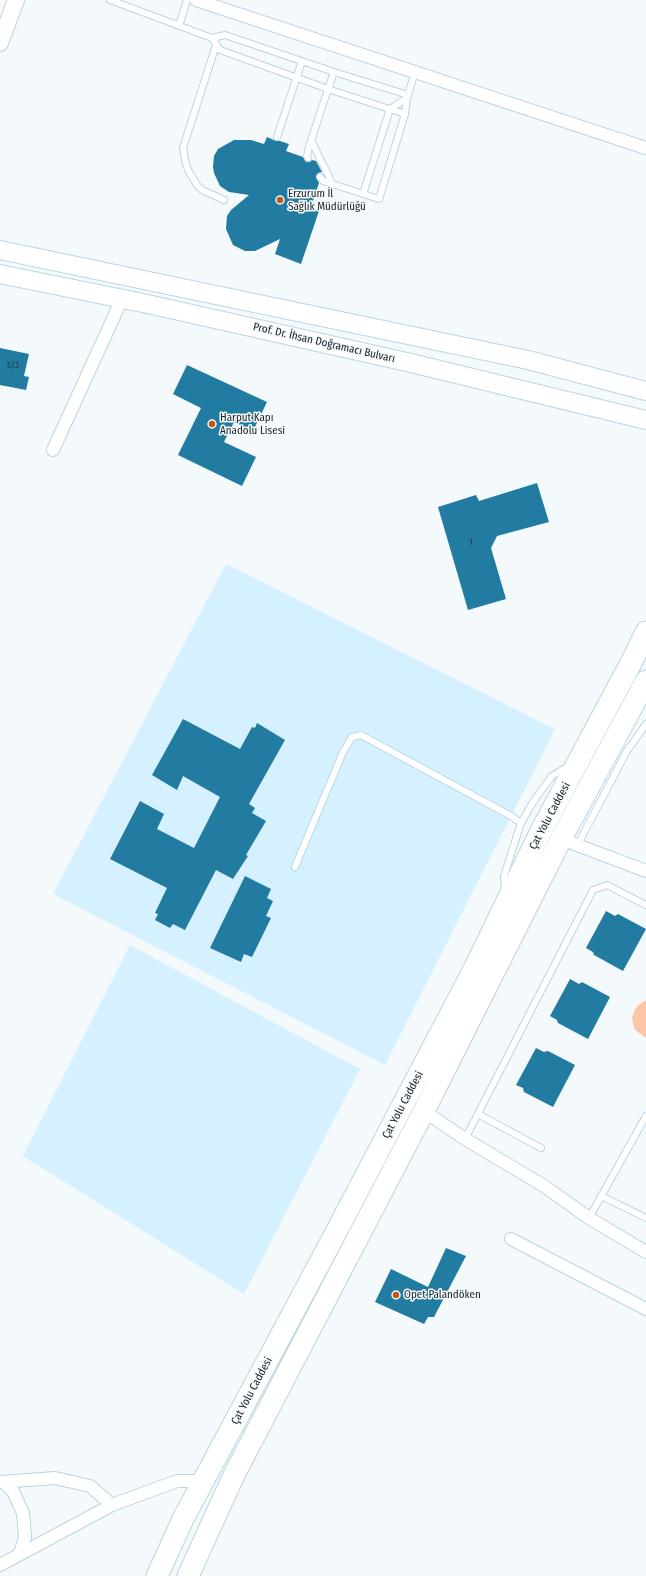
<!DOCTYPE html>
<html>
<head>
<meta charset="utf-8">
<style>
	body { margin:0 }
	canvas { display:block; background:#f4f9fc }
</style>
</head>
<body>
<canvas width="646" height="1576"></canvas>
<script>
const g = document.querySelector('canvas').getContext('2d');
g.lineJoin = 'round';
function fillPath(path, color) {
  g.fillStyle = color;
  g.fill(path, 'evenodd');
}
function poly(rows) {
  const path = new Path2D();
  for (const r of rows) {
    path.moveTo(r[0], r[1]);
    for (let i = 2; i < r.length; i += 2) path.lineTo(r[i], r[i + 1]);
  }
  return path;
}
function stroke(path, color, width, dash) {
  g.strokeStyle = color;
  g.lineWidth = width;
  g.lineCap = dash ? 'butt' : 'round';
  g.setLineDash(dash || []);
  g.stroke(path);
}
function write(font, color, halo, rows, align = 'center') {
  g.font = font + ' "Fira Sans Condensed",sans-serif';
  g.lineWidth = 3;
  g.setLineDash([]);
  g.textBaseline = 'middle';
  g.strokeStyle = halo;
  g.fillStyle = color;
  for (const [text, x, y, turn = 0] of rows) {
    g.save();
    g.translate(x, y);
    g.rotate((+turn || 0) * Math.PI / 180);
    g.textAlign = isNaN(turn) ? turn : align;
    if (halo) g.strokeText(text, 0, 0);
    g.fillText(text, 0, 0);
    g.restore();
  }
}
fillPath(poly([
	[226,564,555,729,385,1065,53,894],
	[130,945,360,1069,244,1294,23,1156]
]), '#d5f0ff');
fillPath(poly([
	[646,1000,646,1038,635,1030,633,1024,632,1017,637,1006]
]), '#fec6a9');
fillPath(poly([
	[267,137,276,141,280,141,289,144,286,151,303,157,306,162,310,162,312,160,316,161,322,172,318,173,316,176,319,183,311,207,319,211,301,264,275,254,280,239,255,251,245,251,233,245,226,229,227,216,231,210,249,195,229,192,220,186,214,173,213,167,214,156,218,149,234,140,251,140,264,144],
	[0,348,29,354,24,376,29,377,26,390,0,385],
	[187,365,267,402,253,431,234,422,224,442,256,457,242,486,178,455,201,408,173,394],
	[537,483,549,522,497,536,491,548,506,599,468,610,438,507,476,495,479,501],
	[183,719,240,749,252,727,255,728,257,723,285,740,249,804,255,808,252,813,266,821,246,855,248,856,233,879,216,870,185,930,173,924,170,928,155,920,158,914,155,913,167,888,110,859,140,801,164,814,157,829,194,848,220,797,183,776,177,790,152,775],
	[245,876,271,889,267,898,273,901,266,916,271,918,252,957,244,954,241,962,210,948],
	[606,911,615,916,618,914,646,929,623,971,594,955,593,952,586,948],
	[570,979,579,984,582,982,610,997,588,1039,558,1023,557,1020,550,1016],
	[536,1048,544,1052,548,1051,575,1065,553,1107,524,1092,523,1088,516,1085],
	[446,1248,466,1256,434,1317,428,1317,424,1324,375,1302,391,1269,428,1287]
]), '#227ba0');
const lane = poly([
	[110,0,212,38,220,50,328,89,309,147,307,156,308,158],
	[179,26,187,0],
	[212,38,225,35,334,72,408,95],
	[216,45,183,148,186,164,189,172,197,185,202,190,224,200],
	[334,72,328,89,405,114],
	[277,137,302,61],
	[311,140,322,163],
	[324,166,332,184],
	[320,177,323,181,379,199,405,114,407,98,415,72],
	[363,194,390,109,407,98],
	[578,844,627,751,646,724],
	[295,867,343,752,352,737,361,735,511,816,521,823],
	[505,889,504,876,521,823,533,802,552,776,567,767],
	[478,1114,541,1148],
	[465,1139,593,890,607,885,646,905],
	[601,1196,646,1218],
	[589,1218,646,1116]
]);
const street = poly([
	[196,0,646,148],
	[53,450,122,299],
	[561,839,646,871],
	[424,1111,465,1139,544,1186,589,1218,646,1252],
	[511,1239,646,1309],
	[0,1482,55,1478,90,1486,112,1505],
	[3,1482,13,1491,23,1513,25,1537,20,1554],
	[0,1565,112,1505,177,1481,195,1481,203,1483]
]);
const secondary = poly([
	[0,43,16,0]
]);
const primary = poly([
	[0,250,528,360,646,391],
	[0,274,143,303,411,363,646,420]
]);
const highway = poly([
	[157,1576,184,1517,333,1238,473,971,541,831,632,661,646,632],
	[188,1576,234,1475,424,1111,561,839,646,681]
]);
stroke(lane, '#bbd5e2', 8);
stroke(street, '#bbd5e2', 14);
stroke(secondary, '#bbd5e2', 18);
stroke(primary, '#bbd5e2', 20);
stroke(highway, '#bbd5e2', 23);
stroke(lane, '#fff', 6);
stroke(street, '#fff', 12);
stroke(secondary, '#fff', 16);
stroke(primary, '#fff', 18);
stroke(highway, '#fff', 21);
for (const [x, y, r, color] of [
	[280,200,4,"#bc5b1b"],
	[212,424,4,"#bc5b1b"],
	[396,1295,4,"#bc5b1b"]
]) {
  const dot = new Path2D();
  dot.arc(x, y, r, 0, 2 * Math.PI);
  g.fillStyle = color;
  g.fill(dot);
  stroke(dot, '#f4f9fc', 1.5);
}
write('9px', '#1a3845', null, [
	["5/3",13,365],
	["1",471,542]
]);
write('11px', '#182227', '#f4f9fc', [
	["Erzurum İl",288,194],
	["Sağlık Müdürlüğü",288,207],
	["Harput Kapı",220,418],
	["Anadolu Lisesi",220,431],
	["Opet Palandöken",404,1295]
], 'left');
write('11px', '#182227', '#f4f9fc', [
	["Prof. Dr. İhsan Doğramacı Bulvarı",324,343,13],
	["Çat Yolu Caddesi",550,816,-62],
	["Çat Yolu Caddesi",403,1105,-62],
	["Çat Yolu Caddesi",252,1391,-62]
]);
</script>
</body>
</html>
